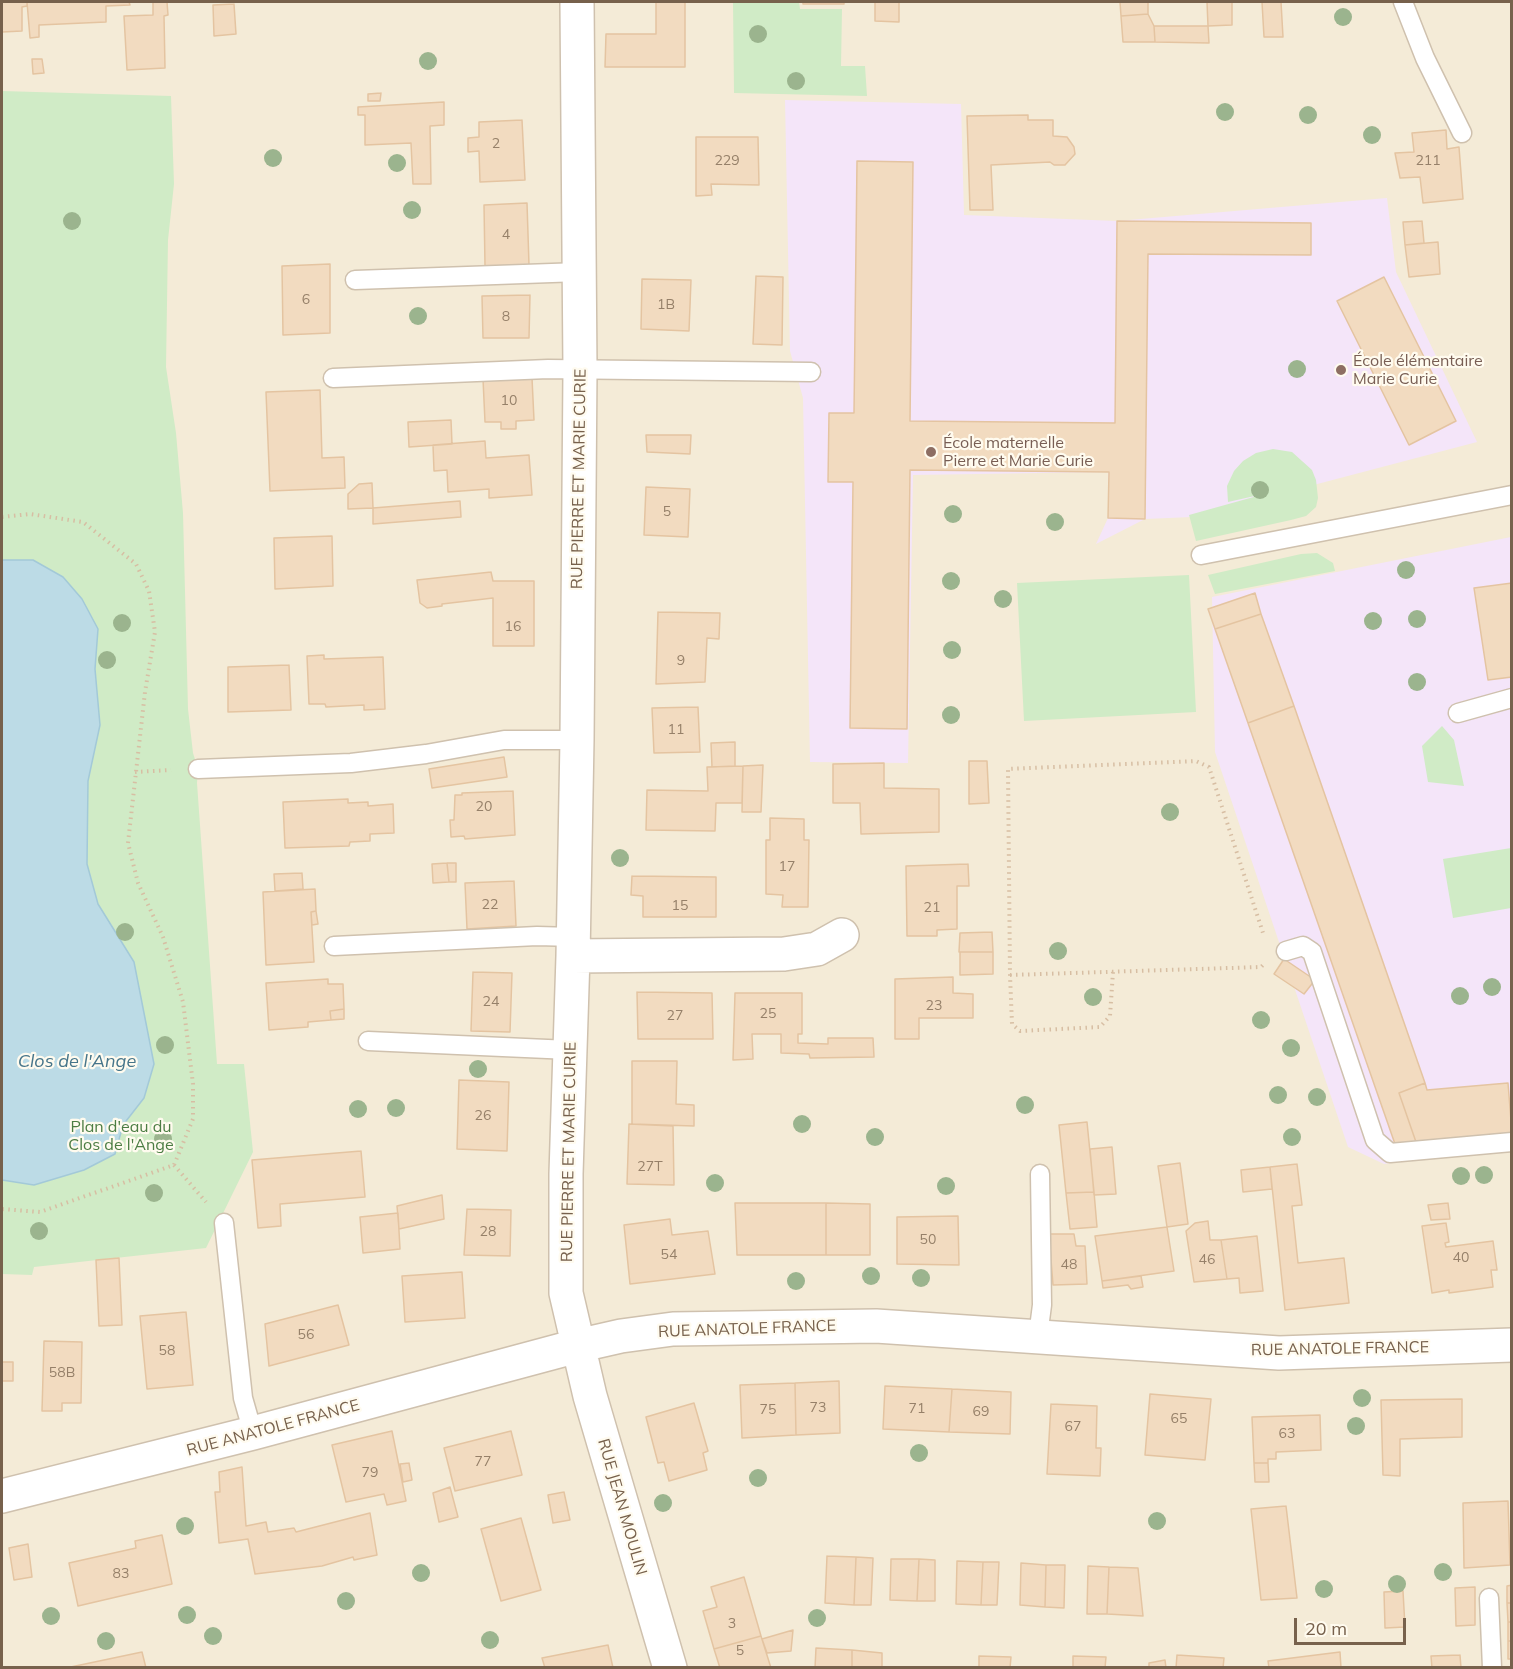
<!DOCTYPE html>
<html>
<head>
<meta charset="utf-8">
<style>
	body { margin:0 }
	#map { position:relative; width:1513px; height:1669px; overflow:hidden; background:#fcf7e9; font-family:Mulish,sans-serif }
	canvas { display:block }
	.frame { position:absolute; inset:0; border:3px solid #77614c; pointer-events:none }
	.scale { position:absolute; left:1294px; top:1618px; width:112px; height:27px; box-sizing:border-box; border:3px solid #77614c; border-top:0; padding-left:8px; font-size:18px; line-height:21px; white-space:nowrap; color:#77614c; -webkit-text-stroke:4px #fffbef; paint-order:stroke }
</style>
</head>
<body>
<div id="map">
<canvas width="1513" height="1669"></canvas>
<div class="frame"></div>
<div class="scale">20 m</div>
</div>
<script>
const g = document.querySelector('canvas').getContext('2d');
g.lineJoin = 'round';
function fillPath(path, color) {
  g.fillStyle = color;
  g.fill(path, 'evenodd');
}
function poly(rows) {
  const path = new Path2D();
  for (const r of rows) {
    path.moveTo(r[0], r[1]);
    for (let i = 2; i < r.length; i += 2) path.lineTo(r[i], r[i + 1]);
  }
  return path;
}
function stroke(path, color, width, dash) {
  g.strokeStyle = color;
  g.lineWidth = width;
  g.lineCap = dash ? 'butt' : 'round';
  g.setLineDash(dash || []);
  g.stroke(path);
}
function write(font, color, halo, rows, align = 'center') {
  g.font = font + ' Mulish,sans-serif';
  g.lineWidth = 4.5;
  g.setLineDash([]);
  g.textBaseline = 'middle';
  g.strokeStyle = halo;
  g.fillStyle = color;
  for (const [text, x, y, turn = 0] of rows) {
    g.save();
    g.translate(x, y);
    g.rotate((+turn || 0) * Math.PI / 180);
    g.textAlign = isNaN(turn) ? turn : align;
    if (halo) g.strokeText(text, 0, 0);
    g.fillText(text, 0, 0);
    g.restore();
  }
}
fillPath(poly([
	[2,2,1511,2,1511,1667,2,1667]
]), '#f4ebd7');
fillPath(poly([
	[785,100,961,104,964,215,1117,221,1387,198,1396,272,1477,442,1192,517,1145,519,1096,544,1108,518,1108,472,913,475,908,763,810,762,803,398,790,351],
	[1511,537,1511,1141,1384,1164,1348,1147,1215,752,1212,597]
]), '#f4e5f9');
fillPath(poly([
	[733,2,799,2,800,9,842,9,841,66,865,66,867,96,734,93],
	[2,91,171,96,174,184,168,240,166,367,176,433,183,513,188,709,193,753,198,769,197,783,217,1064,244,1064,253,1152,206,1248,34,1267,32,1275,2,1274],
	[1273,449,1292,452,1312,470,1316,480,1318,498,1316,507,1306,516,1291,520,1196,541,1189,515,1268,493,1228,502,1227,486,1234,471,1243,461,1256,453],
	[1317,553,1333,563,1335,571,1215,594,1208,575,1301,554],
	[1189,575,1196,712,1024,721,1017,583],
	[1442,726,1454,740,1464,786,1428,782,1422,746],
	[1511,848,1511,908,1453,918,1443,859]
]), '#d0ebc6');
const water = poly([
	[33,560,63,577,82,599,98,629,95,669,100,725,88,781,87,864,98,904,134,962,154,1064,144,1098,123,1125,115,1154,84,1170,34,1185,2,1180,2,560,33,560]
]);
fillPath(water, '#bcdbe6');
stroke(water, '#a3c9d8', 1.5);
const building = poly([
	[2,2,27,2,27,6,22,7,22,31,2,32,2,2],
	[27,2,129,2,130,5,106,6,106,22,39,25,39,37,30,38,27,2],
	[153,2,167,2,168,15,164,16,165,68,127,70,124,16,153,15,153,2],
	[656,2,685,2,685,67,605,67,606,34,656,34,656,2],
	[803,2,844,2,844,4,803,4,803,2],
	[875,2,899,2,899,22,875,21,875,2],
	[1120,2,1148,2,1148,14,1121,16,1120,2],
	[1207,2,1232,2,1232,25,1208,26,1207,2],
	[1262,2,1281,2,1283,37,1264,37,1262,2],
	[234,4,236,34,214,36,213,5,234,4],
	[1148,14,1154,26,1155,42,1123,42,1121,16,1148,14],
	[1154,26,1208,26,1209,43,1155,42,1154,26],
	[32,59,42,59,44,73,33,74,32,59],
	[381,93,380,101,368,101,368,94,381,93],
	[444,102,444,125,430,126,431,184,413,184,411,143,365,145,365,115,358,115,358,107,444,102],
	[1028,115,1028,120,1053,120,1053,136,1067,137,1074,147,1075,154,1065,165,1054,165,1050,162,991,165,993,210,970,210,967,116,1028,115],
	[522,120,525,180,480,182,479,151,468,152,468,138,479,137,479,122,522,120],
	[1446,130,1447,149,1459,147,1463,199,1423,203,1420,177,1400,178,1395,153,1414,152,1412,133,1446,130],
	[696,137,758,137,759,185,711,184,712,195,696,196,696,137],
	[857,161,913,162,910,421,1115,423,1117,221,1311,223,1311,255,1148,254,1145,519,1108,518,1109,472,910,470,907,729,850,728,853,482,828,482,829,413,854,413,857,161],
	[527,203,529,265,485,266,484,205,527,203],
	[1422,221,1424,243,1405,245,1403,222,1422,221],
	[1438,242,1440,274,1409,277,1405,245,1438,242],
	[330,264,330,333,283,335,282,266,330,264],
	[756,276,783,277,782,345,753,344,756,276],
	[1384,277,1456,421,1409,445,1337,301,1384,277],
	[642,279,691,280,689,331,641,329,642,279],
	[530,295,529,338,483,338,482,296,530,295],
	[532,378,534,420,516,421,516,429,501,429,501,422,485,422,483,379,532,378],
	[320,390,322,458,344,457,345,488,270,491,266,392,320,390],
	[451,420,452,444,409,447,408,422,451,420],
	[646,435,691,435,690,454,647,452,646,435],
	[485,441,486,458,529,455,532,495,489,498,489,489,448,492,447,470,434,471,433,445,485,441],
	[372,483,373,508,348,509,348,494,359,484,372,483],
	[646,487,690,489,688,537,644,535,646,487],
	[460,501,461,517,373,524,373,508,460,501],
	[332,536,333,586,275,589,274,538,332,536],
	[491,572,493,581,534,581,534,646,493,646,493,598,442,604,442,606,427,608,420,603,417,580,491,572],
	[1512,583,1512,677,1488,680,1474,588,1512,583],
	[1255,593,1261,614,1215,629,1208,609,1255,593],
	[658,612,720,613,719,639,707,638,705,682,656,684,658,612],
	[1261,614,1294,706,1248,723,1215,629,1261,614],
	[324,655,324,659,383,657,385,709,364,710,364,705,326,707,325,704,309,704,307,656,324,655],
	[289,665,291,710,228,712,228,667,289,665],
	[1294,706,1425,1083,1399,1093,1416,1142,1395,1144,1248,723,1294,706],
	[698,707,700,752,654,753,652,708,698,707],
	[735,742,735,766,712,767,711,743,735,742],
	[504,757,507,777,432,788,429,769,504,757],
	[969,761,987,761,989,803,969,804,969,761],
	[884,763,884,788,939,789,939,832,861,834,860,803,833,803,833,764,884,763],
	[763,765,761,812,742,812,743,766,763,765],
	[743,766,742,803,716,803,715,831,646,830,647,790,708,791,707,767,743,766],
	[513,791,515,835,465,839,464,836,451,837,450,820,454,820,455,795,462,795,462,793,513,791],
	[348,799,348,803,368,802,368,806,393,804,394,833,370,834,370,841,350,842,349,846,285,848,283,802,348,799],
	[770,818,804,819,804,840,809,840,808,907,782,907,783,895,766,894,766,840,770,840,770,818],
	[447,863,456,863,456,882,449,882,447,863],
	[447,863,449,882,433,883,432,864,447,863],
	[968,864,969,886,957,886,957,929,937,930,937,936,907,936,906,866,968,864],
	[302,873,303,889,275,891,274,874,302,873],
	[632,876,716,877,716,917,643,917,643,896,631,895,632,876],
	[514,881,516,926,467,929,465,883,514,881],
	[315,889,316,911,311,912,314,962,266,965,263,892,315,889],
	[316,911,318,924,312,925,311,912,316,911],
	[992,932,993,952,959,952,960,933,992,932],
	[960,952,993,952,993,974,960,975,960,952],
	[1284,959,1315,980,1304,994,1274,974,1284,959],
	[473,972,512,973,510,1032,471,1031,473,972],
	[953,977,953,993,973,994,973,1018,919,1018,919,1039,895,1039,895,979,953,977],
	[328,979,328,984,343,984,344,1009,330,1011,331,1020,308,1022,308,1027,269,1030,266,983,328,979],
	[637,992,712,993,713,1039,638,1039,637,992],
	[735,993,802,993,802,1034,798,1034,798,1043,828,1044,828,1038,873,1038,874,1057,810,1058,809,1054,781,1053,781,1034,752,1034,753,1059,733,1060,735,993],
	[344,1009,344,1019,331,1020,330,1011,344,1009],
	[632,1061,677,1061,676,1104,694,1105,694,1126,632,1124,632,1061],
	[459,1080,509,1082,507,1151,457,1149,459,1080],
	[1425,1083,1427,1090,1508,1083,1512,1133,1416,1142,1399,1093,1425,1083],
	[1087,1122,1094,1192,1066,1193,1059,1125,1087,1122],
	[629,1124,673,1126,674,1185,627,1184,629,1124],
	[1112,1147,1116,1194,1094,1195,1090,1149,1112,1147],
	[361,1151,365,1197,280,1204,281,1226,258,1228,252,1160,361,1151],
	[1180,1163,1188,1224,1167,1227,1158,1166,1180,1163],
	[1297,1164,1302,1205,1292,1206,1298,1263,1344,1258,1349,1303,1285,1310,1270,1167,1297,1164],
	[1270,1167,1272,1189,1243,1192,1241,1170,1270,1167],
	[1094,1192,1097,1227,1070,1229,1066,1193,1094,1192],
	[442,1195,444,1219,399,1229,397,1206,442,1195],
	[735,1203,826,1203,826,1255,737,1255,735,1203],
	[826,1203,870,1204,870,1255,826,1255,826,1203],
	[1448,1203,1450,1219,1431,1220,1428,1205,1448,1203],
	[467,1209,511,1210,510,1256,464,1255,467,1209],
	[398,1213,400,1249,363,1253,360,1217,398,1213],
	[958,1216,959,1265,897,1264,897,1217,958,1216],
	[670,1219,672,1235,708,1231,715,1274,630,1284,624,1225,670,1219],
	[1208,1221,1210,1240,1221,1240,1227,1279,1194,1282,1186,1231,1195,1223,1208,1221],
	[1446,1223,1449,1242,1445,1243,1446,1247,1493,1241,1497,1270,1491,1270,1493,1287,1449,1293,1449,1290,1432,1293,1422,1226,1446,1223],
	[1167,1227,1174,1271,1102,1281,1095,1236,1167,1227],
	[1049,1234,1074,1234,1076,1246,1085,1246,1087,1284,1053,1285,1049,1234],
	[1257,1236,1263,1291,1240,1293,1239,1278,1227,1279,1221,1240,1257,1236],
	[119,1258,122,1325,99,1326,96,1260,119,1258],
	[462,1272,465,1318,405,1322,402,1276,462,1272],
	[1141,1276,1143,1287,1131,1289,1128,1285,1103,1288,1102,1281,1141,1276],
	[338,1305,349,1345,269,1366,265,1324,338,1305],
	[186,1312,193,1385,147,1389,140,1316,186,1312],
	[44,1341,82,1342,81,1403,62,1403,62,1411,42,1411,44,1341],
	[2,1362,13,1362,13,1381,2,1381,2,1362],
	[839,1381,840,1433,796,1435,795,1383,839,1381],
	[795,1383,796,1435,742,1438,740,1385,795,1383],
	[885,1386,952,1389,949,1432,883,1429,885,1386],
	[952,1389,1011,1392,1010,1434,949,1432,952,1389],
	[1150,1394,1211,1399,1205,1460,1145,1455,1150,1394],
	[1462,1399,1462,1437,1400,1439,1400,1476,1383,1475,1381,1400,1462,1399],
	[694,1403,708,1451,703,1453,707,1470,669,1481,664,1462,658,1463,646,1417,694,1403],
	[1051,1404,1097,1406,1096,1448,1101,1448,1100,1476,1047,1474,1051,1404],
	[1320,1415,1321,1450,1276,1452,1276,1459,1268,1459,1268,1463,1254,1463,1252,1417,1320,1415],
	[392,1431,406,1501,387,1505,384,1494,346,1502,332,1445,392,1431],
	[511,1431,522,1475,455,1491,444,1448,511,1431],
	[409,1463,412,1480,403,1482,400,1464,409,1463],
	[1254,1463,1268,1463,1269,1482,1255,1482,1254,1463],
	[242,1467,246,1526,266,1522,268,1532,294,1528,296,1532,370,1513,377,1555,354,1560,353,1557,322,1566,255,1574,248,1539,219,1543,215,1492,220,1492,219,1472,242,1467],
	[450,1487,458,1517,439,1522,433,1493,450,1487],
	[564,1492,570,1520,553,1523,548,1495,564,1492],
	[1508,1501,1510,1565,1464,1568,1463,1503,1508,1501],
	[1286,1506,1297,1598,1261,1600,1251,1509,1286,1506],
	[521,1518,541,1590,501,1601,481,1529,521,1518],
	[162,1535,172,1584,78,1606,69,1563,136,1548,135,1541,162,1535],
	[28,1544,32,1577,14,1580,9,1548,28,1544],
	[827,1556,856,1557,854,1605,825,1603,827,1556],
	[856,1557,873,1558,871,1605,854,1605,856,1557],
	[891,1559,919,1559,917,1601,890,1600,891,1559],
	[919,1559,935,1560,935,1601,917,1601,919,1559],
	[957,1561,983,1562,981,1605,956,1604,957,1561],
	[983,1562,999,1562,997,1605,981,1605,983,1562],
	[1021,1563,1046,1565,1045,1607,1020,1605,1021,1563],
	[1046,1565,1065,1565,1064,1608,1045,1607,1046,1565],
	[1088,1566,1109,1567,1107,1614,1087,1614,1088,1566],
	[1109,1567,1138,1568,1143,1616,1107,1614,1109,1567],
	[744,1577,761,1636,714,1649,703,1611,717,1607,711,1587,744,1577],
	[1512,1585,1512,1603,1507,1603,1507,1586,1512,1585],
	[1475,1587,1475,1625,1456,1626,1455,1588,1475,1587],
	[1403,1591,1405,1627,1385,1628,1384,1592,1403,1591],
	[1507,1603,1512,1603,1512,1622,1508,1622,1507,1603],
	[1508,1622,1512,1622,1512,1641,1508,1641,1508,1622],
	[793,1630,791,1651,767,1653,762,1639,793,1630],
	[761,1636,771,1668,720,1668,714,1649,761,1636],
	[1508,1641,1512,1641,1512,1659,1508,1659,1508,1641],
	[608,1645,613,1668,545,1668,542,1658,608,1645],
	[816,1648,852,1650,852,1668,815,1668,816,1648],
	[852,1650,882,1653,882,1668,852,1668,852,1650],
	[142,1652,146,1668,66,1668,142,1652],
	[1340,1652,1341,1668,1269,1668,1268,1661,1340,1652],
	[1177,1655,1224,1658,1223,1668,1176,1668,1177,1655],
	[1460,1655,1461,1668,1432,1668,1431,1656,1460,1655],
	[979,1656,1011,1657,1010,1668,979,1668,979,1656],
	[1073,1656,1106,1657,1105,1668,1073,1668,1073,1656],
	[1165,1660,1166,1668,1149,1668,1149,1663,1165,1660]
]);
fillPath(building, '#f2dbc0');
stroke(building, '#e4c4a1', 1.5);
const service = poly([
	[1403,2,1425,58,1462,133],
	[355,280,580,272],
	[333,378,548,369,811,372],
	[1201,555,1512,495],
	[1458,713,1512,698],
	[198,769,351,763,426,754,504,740,577,740],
	[334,946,537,936,574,937],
	[1286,951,1303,946,1312,952,1375,1140,1390,1153,1512,1142],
	[368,1041,570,1050],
	[224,1223,243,1398,253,1433],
	[1038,1336,1042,1305,1040,1174],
	[1489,1598,1492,1668]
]);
const minor = poly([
	[577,2,580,370,577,740,573,956,566,1174,566,1293,590,1396,670,1668],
	[573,956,784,954,817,949,842,935],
	[2,1496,253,1433,577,1346,621,1336,673,1329,876,1326,1279,1353,1512,1345]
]);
stroke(service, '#cfc1ae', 21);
stroke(minor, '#cfc1ae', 36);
stroke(poly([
	[2,517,30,514,83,522,136,564,149,591,155,632,145,692,128,843,138,883,163,937,183,1002,193,1084,193,1119,174,1165,40,1212,2,1209],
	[135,772,171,770],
	[1113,972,1110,1016,1100,1027,1020,1031,1012,1024,1010,975,1008,769,1196,761,1209,767,1264,936],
	[1010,975,1261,967,1263,965],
	[174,1165,206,1202]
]), '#d7bea3', 4, [1.5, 4.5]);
stroke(service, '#fff', 18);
stroke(minor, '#fff', 33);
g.fillStyle = '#9bb48e';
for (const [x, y] of [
	[1343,17],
	[758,34],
	[428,61],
	[796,81],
	[1225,112],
	[1308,115],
	[1372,135],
	[273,158],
	[397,163],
	[412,210],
	[72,221],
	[418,316],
	[1297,369],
	[1260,490],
	[953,514],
	[1055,522],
	[1406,570],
	[951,581],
	[1003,599],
	[1417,619],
	[1373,621],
	[122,623],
	[952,650],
	[107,660],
	[1417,682],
	[951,715],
	[1170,812],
	[620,858],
	[125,932],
	[1058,951],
	[1492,987],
	[1460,996],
	[1093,997],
	[1261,1020],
	[165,1045],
	[1291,1048],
	[478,1069],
	[1278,1095],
	[1317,1097],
	[1025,1105],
	[396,1108],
	[358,1109],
	[802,1124],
	[875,1137],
	[1292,1137],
	[163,1139],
	[1484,1175],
	[1461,1176],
	[715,1183],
	[946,1186],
	[154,1193],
	[39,1231],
	[871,1276],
	[921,1278],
	[796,1281],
	[1362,1398],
	[1356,1426],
	[919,1453],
	[758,1478],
	[663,1503],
	[1157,1521],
	[185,1526],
	[1443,1572],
	[421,1573],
	[1397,1584],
	[1324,1589],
	[346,1601],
	[187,1615],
	[51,1616],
	[817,1618],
	[213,1636],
	[490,1640],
	[106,1641]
]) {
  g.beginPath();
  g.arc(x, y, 9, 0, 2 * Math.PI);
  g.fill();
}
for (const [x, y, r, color] of [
	[1341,370,6,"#8d6e63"],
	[931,452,6,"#8d6e63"]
]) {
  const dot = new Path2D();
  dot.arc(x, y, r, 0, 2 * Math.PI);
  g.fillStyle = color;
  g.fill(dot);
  stroke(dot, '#fffbef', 2);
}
write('14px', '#968069', null, [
	["2",496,144],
	["229",727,161],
	["211",1428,161],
	["4",506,235],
	["6",306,300],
	["1B",666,305],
	["8",506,317],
	["10",509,401],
	["5",667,512],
	["16",513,627],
	["9",681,661],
	["11",676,730],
	["20",484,807],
	["17",787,867],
	["22",490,905],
	["15",680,906],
	["21",932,908],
	["24",491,1002],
	["23",934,1006],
	["25",768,1014],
	["27",675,1016],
	["26",483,1116],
	["27T",650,1167],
	["28",488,1232],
	["50",928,1240],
	["54",669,1255],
	["40",1461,1258],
	["46",1207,1260],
	["48",1069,1265],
	["56",306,1335],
	["58",167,1351],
	["58B",62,1373],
	["73",818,1408],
	["71",917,1409],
	["75",768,1410],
	["69",981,1412],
	["65",1179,1419],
	["67",1073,1427],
	["63",1287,1434],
	["77",483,1462],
	["79",370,1473],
	["83",121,1574],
	["3",732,1624],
	["5",740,1651]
]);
write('16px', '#785e54', '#fffbef', [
	["École élémentaire",1353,361],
	["Marie Curie",1353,379],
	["École maternelle",943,443],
	["Pierre et Marie Curie",943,461]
], 'left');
write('16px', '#77614c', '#fffbef', [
	["RUE PIERRE ET MARIE CURIE",579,479,-89],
	["RUE PIERRE ET MARIE CURIE",569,1152,-89],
	["RUE ANATOLE FRANCE",747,1329,-2],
	["RUE ANATOLE FRANCE",1340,1349,-1],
	["RUE ANATOLE FRANCE",273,1428,-15],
	["RUE JEAN MOULIN",622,1507,74]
]);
write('16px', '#4c7d43', '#fffbef', [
	["Plan d'eau du",121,1127],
	["Clos de l'Ange",121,1145]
]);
write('italic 18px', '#46758a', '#fffbef', [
	["Clos de l'Ange",77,1062]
]);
</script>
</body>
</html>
